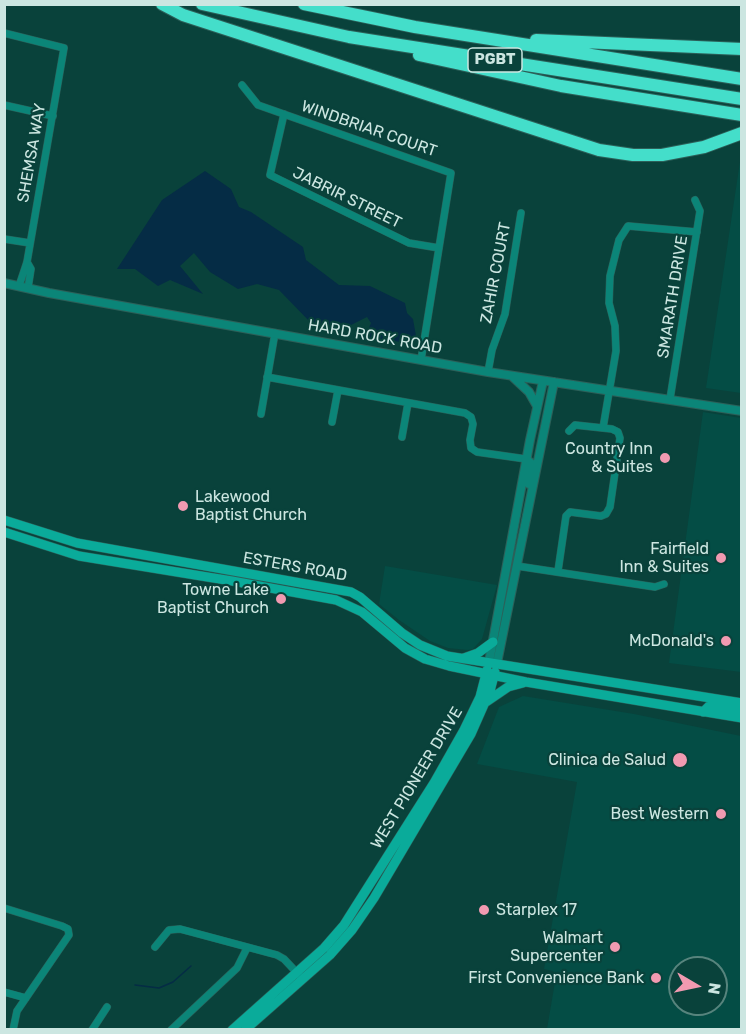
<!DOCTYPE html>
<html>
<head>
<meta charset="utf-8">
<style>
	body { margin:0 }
	#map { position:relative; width:746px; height:1034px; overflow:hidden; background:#09423b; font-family:Rubik,sans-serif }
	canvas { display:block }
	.frame { position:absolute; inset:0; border:6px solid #cce6e1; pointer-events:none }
	.north { position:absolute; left:668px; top:956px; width:60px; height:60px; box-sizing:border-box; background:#09423b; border:2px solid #57847d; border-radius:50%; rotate:99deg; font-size:16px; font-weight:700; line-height:24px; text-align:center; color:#cce6e1 }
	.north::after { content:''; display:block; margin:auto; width:21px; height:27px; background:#f19ab1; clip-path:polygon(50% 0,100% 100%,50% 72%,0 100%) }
</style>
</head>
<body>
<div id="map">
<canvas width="746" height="1034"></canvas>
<div class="frame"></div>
<div class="north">N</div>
</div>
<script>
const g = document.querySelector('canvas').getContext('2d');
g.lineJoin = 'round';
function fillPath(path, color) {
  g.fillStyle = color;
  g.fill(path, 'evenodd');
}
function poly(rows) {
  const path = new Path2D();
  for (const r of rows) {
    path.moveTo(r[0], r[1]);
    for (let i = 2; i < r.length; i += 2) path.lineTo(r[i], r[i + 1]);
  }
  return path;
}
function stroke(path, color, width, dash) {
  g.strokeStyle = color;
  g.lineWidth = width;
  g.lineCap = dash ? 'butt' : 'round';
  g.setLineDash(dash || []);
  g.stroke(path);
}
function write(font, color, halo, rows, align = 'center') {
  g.font = font + ' Rubik,sans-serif';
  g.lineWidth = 4.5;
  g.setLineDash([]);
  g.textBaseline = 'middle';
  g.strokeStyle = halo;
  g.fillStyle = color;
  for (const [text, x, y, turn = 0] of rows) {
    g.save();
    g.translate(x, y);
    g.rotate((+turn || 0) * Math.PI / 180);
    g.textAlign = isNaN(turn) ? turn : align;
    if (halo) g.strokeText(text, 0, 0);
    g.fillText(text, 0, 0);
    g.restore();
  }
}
fillPath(poly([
	[741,155,741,393,706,388],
	[703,412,741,418,741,672,669,663],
	[385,566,497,585,482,639,473,649,468,650,448,648,430,641,399,620,379,604],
	[523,696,634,714,741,736,741,1029,547,1029,556,976,553,971,544,969,577,782,477,764,499,707],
	[680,968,716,968,716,1004,680,1004]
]), '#044d45');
fillPath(poly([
	[205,171,231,189,239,207,251,212,303,247,306,260,339,285,370,286,405,303,407,313,413,319,416,336,403,342,371,339,366,335,371,323,367,317,351,325,342,324,324,332,312,324,279,290,257,284,238,289,210,272,194,253,180,266,203,294,170,280,158,286,135,269,117,269,162,200]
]), '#052c45');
stroke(poly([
	[135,985,159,988,173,982,191,966]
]), '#052c45', 1.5);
const minor = poly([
	[4,33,64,48,27,262,19,286],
	[242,85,258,105,451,173,421,360],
	[4,105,53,116],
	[284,114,270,175,409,243,439,248],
	[4,239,30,243],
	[27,262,31,269,28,288],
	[488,372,492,350,505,314,521,213],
	[267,377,465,413,471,417,473,424,470,440,471,448,477,452,526,459],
	[670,399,700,211,695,200],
	[261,414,275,333],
	[332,422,338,390],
	[603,428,616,351,615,326,609,303,610,276,619,240,628,226,697,232],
	[402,437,408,403],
	[517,566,655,587,664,584],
	[558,571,566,516,570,512,601,516,606,514,610,507,620,438,618,432,612,429,575,425,569,431],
	[4,908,62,926,68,929,69,935,17,1011,13,1030],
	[155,947,169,930,180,929,277,955,284,959,300,976],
	[4,992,26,998],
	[92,1030,107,1007],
	[171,1030,237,968,247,948]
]);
const tertiary = poly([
	[4,283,49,293,488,372,742,411],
	[513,377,529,392,537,406],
	[526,459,531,463,529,484],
	[489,662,530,440,543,381],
	[497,663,554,382]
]);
const secondary = poly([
	[4,520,77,543,351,592,360,597,402,633,420,645,447,656,742,703],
	[4,532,79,556,232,581,336,600,362,612,405,648,425,659,449,666,526,682,742,718],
	[464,658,478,653,493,642],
	[486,702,508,687,523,683],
	[703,712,709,706,742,709],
	[232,1030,324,948,344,925,434,783,464,730,480,697,487,670],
	[245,1030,330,955,352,930,374,898,471,734,490,691,495,672]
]);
const motorway = poly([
	[162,4,183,15,599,150,633,155,662,155,704,147,742,133],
	[202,4,349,37,742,99],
	[304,4,415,27,742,79],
	[536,40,742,49],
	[419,55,561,86,742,115]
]);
stroke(minor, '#2c6059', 8);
stroke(tertiary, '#2c6059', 10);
stroke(secondary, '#2c6059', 10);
stroke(motorway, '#2c6059', 14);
stroke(minor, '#0b8578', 7);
stroke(tertiary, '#0b8578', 8);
stroke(secondary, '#0aab9a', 9);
stroke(motorway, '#44deca', 12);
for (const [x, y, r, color] of [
	[665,458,6,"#f19ab1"],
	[183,506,6,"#f19ab1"],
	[721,558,6,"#f19ab1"],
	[281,599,6,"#f19ab1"],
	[726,641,6,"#f19ab1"],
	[680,760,8,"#f19ab1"],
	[721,814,6,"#f19ab1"],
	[484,910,6,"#f19ab1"],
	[615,947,6,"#f19ab1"],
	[656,978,6,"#f19ab1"]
]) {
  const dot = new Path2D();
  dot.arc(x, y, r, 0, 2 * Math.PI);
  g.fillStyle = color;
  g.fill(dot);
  stroke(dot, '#09423b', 2);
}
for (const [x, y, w] of [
	[495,60,54]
]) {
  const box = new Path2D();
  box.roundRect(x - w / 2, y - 12, w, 24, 4.5);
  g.fillStyle = '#09423b';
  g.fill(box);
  stroke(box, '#cce6e1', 1.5);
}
write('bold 15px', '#cce6e1', null, [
	["PGBT",495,60]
]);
write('16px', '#cce6e1', '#09423b', [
	["WINDBRIAR COURT",369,129,19],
	["SHEMSA WAY",32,153,-80],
	["JABRIR STREET",347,198,26],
	["ZAHIR COURT",496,273,-79],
	["SMARATH DRIVE",673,297,-81],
	["HARD ROCK ROAD",375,337,10],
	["ESTERS ROAD",295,567,10],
	["WEST PIONEER DRIVE",417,778,-59]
]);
write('16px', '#cce6e1', '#09423b', [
	["Country Inn",653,449],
	["& Suites",653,467],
	["Lakewood",195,497,"left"],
	["Baptist Church",195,515,"left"],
	["Fairfield",709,549],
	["Inn & Suites",709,567],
	["Towne Lake",269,590],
	["Baptist Church",269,608],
	["McDonald's",714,641],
	["Clinica de Salud",666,760],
	["Best Western",709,814],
	["Starplex 17",496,910,"left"],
	["Walmart",603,938],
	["Supercenter",603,956],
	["First Convenience Bank",644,978]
], 'right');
</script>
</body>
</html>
